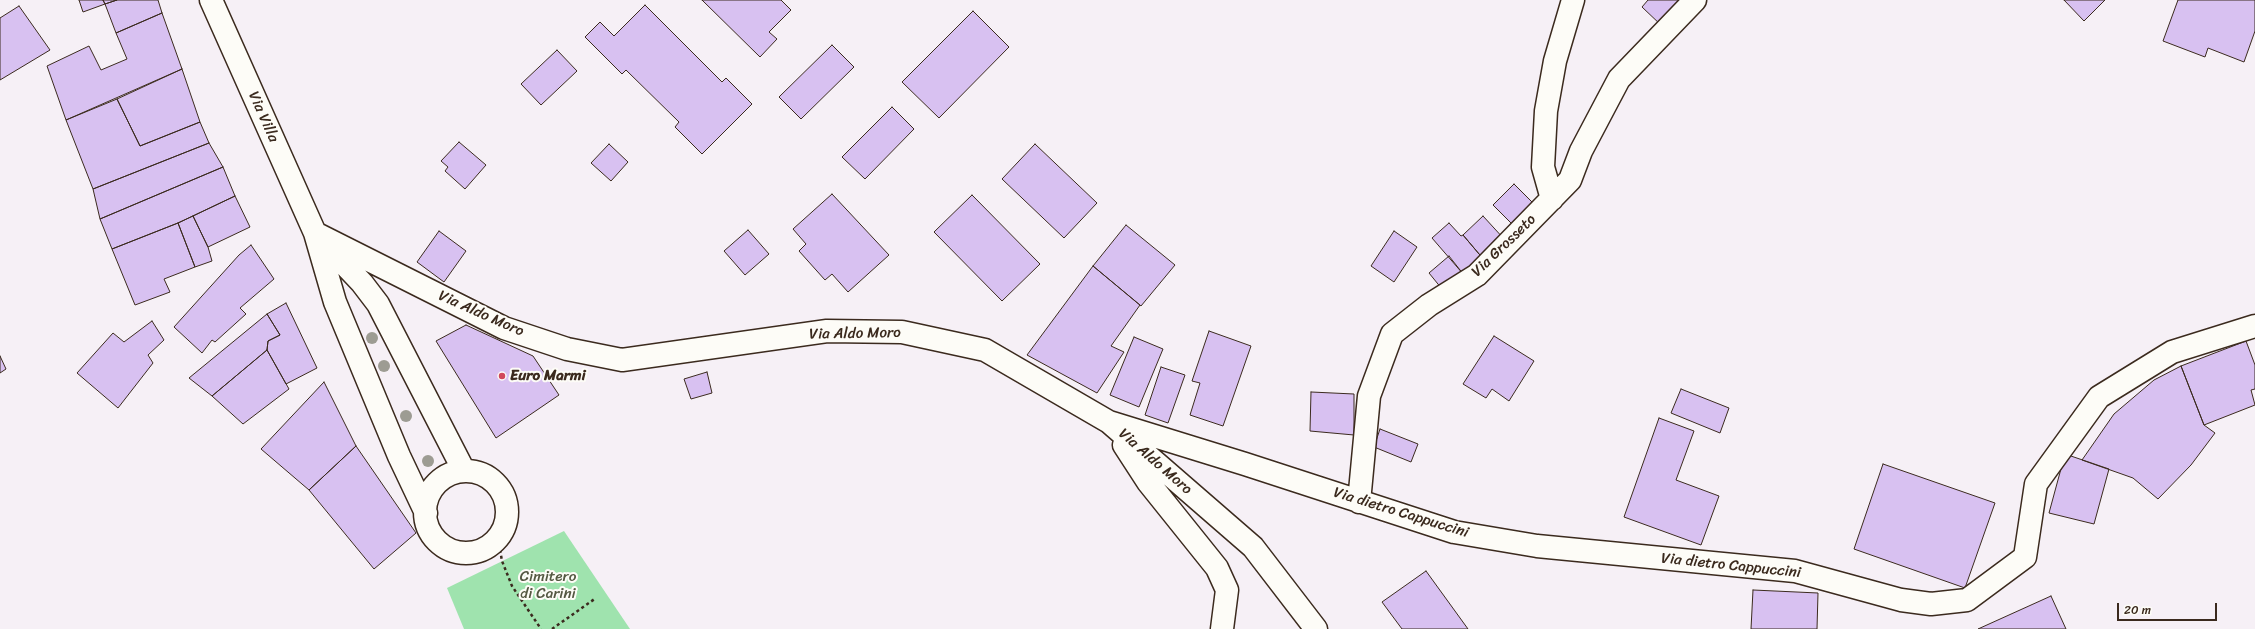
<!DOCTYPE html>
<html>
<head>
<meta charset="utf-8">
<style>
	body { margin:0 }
	#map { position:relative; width:2255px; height:629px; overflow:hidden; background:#f6f0f6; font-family:Sriracha,sans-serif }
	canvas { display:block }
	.scale { position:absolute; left:2117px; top:603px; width:100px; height:18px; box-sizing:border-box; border:2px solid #3b2a1e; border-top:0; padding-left:5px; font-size:12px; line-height:14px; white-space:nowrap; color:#3b2a1e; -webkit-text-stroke:3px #fdfcf7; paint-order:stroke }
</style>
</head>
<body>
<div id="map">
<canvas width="2255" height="629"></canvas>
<div class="scale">20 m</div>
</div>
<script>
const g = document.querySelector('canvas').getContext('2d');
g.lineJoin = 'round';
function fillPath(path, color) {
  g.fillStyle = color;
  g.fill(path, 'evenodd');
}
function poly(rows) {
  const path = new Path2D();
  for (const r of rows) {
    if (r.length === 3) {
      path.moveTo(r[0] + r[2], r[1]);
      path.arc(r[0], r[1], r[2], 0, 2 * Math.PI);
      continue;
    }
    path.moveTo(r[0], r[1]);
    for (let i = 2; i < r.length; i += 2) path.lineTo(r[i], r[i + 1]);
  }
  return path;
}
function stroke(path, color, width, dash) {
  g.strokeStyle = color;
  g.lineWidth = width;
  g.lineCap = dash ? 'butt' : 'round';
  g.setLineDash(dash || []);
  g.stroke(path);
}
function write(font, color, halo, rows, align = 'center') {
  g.font = font + ' Sriracha,sans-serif';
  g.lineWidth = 4;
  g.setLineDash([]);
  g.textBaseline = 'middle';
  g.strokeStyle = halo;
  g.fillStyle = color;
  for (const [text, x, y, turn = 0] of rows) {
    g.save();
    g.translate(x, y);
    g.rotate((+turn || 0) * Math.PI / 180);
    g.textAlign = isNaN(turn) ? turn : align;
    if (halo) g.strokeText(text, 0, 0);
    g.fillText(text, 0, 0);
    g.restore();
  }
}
fillPath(poly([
	[564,531,630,629,464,629,447,588]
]), '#9fe3ae');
const building = poly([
	[79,0,103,0,105,4,83,12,79,0],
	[103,0,117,0,105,4,103,0],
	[117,0,158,0,162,13,116,33,105,4,117,0],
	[702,0,781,0,791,10,769,32,777,39,760,57,702,0],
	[1648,0,1683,0,1662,26,1642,7,1648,0],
	[2064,0,2105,0,2084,21,2064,0],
	[2178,0,2255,0,2255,31,2244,62,2208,48,2205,57,2163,41,2178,0],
	[645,5,722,82,726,78,752,104,702,154,675,127,679,122,626,70,622,74,585,37,600,22,614,36,645,5],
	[19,6,50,50,0,80,0,18,19,6],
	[973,11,1009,47,939,118,902,82,973,11],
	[162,13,182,69,66,120,47,66,89,46,101,70,127,59,116,33,162,13],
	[832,45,854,67,801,119,779,97,832,45],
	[557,50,577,71,541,105,521,84,557,50],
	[182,69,200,122,140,146,117,99,182,69],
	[117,99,140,146,200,122,209,143,93,189,66,120,117,99],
	[892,107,914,129,865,179,842,157,892,107],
	[459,142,486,165,465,189,445,171,448,167,441,161,459,142],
	[209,143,223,167,100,219,93,189,209,143],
	[609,144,628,162,611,181,591,163,609,144],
	[1035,144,1097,203,1064,238,1002,179,1035,144],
	[223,167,235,196,178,223,112,249,100,219,223,167],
	[1514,184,1536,206,1515,227,1493,205,1514,184],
	[832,194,889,255,848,292,832,274,825,280,799,251,806,244,793,229,832,194],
	[972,195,1040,264,1002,301,934,232,972,195],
	[235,196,250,227,208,247,193,216,235,196],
	[193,216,208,247,212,261,195,267,178,223,193,216],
	[1483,216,1505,240,1485,261,1463,235,1483,216],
	[178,223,195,267,164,279,170,292,135,305,112,249,178,223],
	[1449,223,1461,236,1463,235,1485,261,1464,275,1432,238,1449,223],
	[1126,225,1175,265,1141,306,1093,266,1126,225],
	[748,230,769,254,745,275,724,251,748,230],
	[439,231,466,251,444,282,417,262,439,231],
	[1394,231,1417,247,1394,282,1371,266,1394,231],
	[251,245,274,279,240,308,246,314,215,342,212,340,202,353,174,327,239,255,251,245],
	[1449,256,1464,275,1442,289,1429,273,1449,256],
	[1093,266,1140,305,1111,346,1124,352,1097,393,1027,355,1093,266],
	[286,303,317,368,286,384,267,350,268,341,280,335,267,314,286,303],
	[267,314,280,335,268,341,267,350,212,396,189,378,267,314],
	[152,321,164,340,148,355,153,363,118,408,77,373,113,333,124,342,152,321],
	[466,325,533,356,559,395,496,438,436,341,466,325],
	[1209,331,1251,346,1223,426,1190,415,1200,383,1192,381,1209,331],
	[1494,336,1534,361,1509,401,1492,389,1486,398,1463,384,1494,336],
	[1134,337,1163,349,1139,407,1110,395,1134,337],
	[2246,341,2255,365,2255,389,2251,390,2255,405,2204,425,2181,366,2246,341],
	[267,350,289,389,243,424,212,396,267,350],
	[0,356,6,369,0,373,0,356],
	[2181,366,2204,425,2215,433,2191,465,2158,499,2133,478,2082,460,2114,414,2154,380,2181,366],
	[1161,367,1185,375,1168,423,1145,415,1161,367],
	[707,372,712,393,691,399,684,379,707,372],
	[324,382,356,446,309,490,261,449,324,382],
	[1681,389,1729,408,1720,433,1671,413,1681,389],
	[1311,392,1354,394,1354,435,1310,431,1311,392],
	[1659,418,1694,431,1676,480,1719,496,1701,545,1624,517,1659,418],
	[1380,429,1418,444,1411,462,1374,447,1380,429],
	[356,446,416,533,374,569,309,490,356,446],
	[2065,454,2109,469,2094,524,2049,513,2065,454],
	[1883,464,1995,503,1965,588,1854,549,1883,464],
	[1426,571,1468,629,1402,629,1382,602,1426,571],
	[1753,590,1818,593,1817,629,1751,629,1753,590],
	[2051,596,2066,629,1978,629,2051,596]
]);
fillPath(building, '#d8c1f1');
stroke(building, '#3b2a1e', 1);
const street = poly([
	[211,0,315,233,335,302,399,456,426,513],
	[1552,199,1543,167,1546,111,1555,61,1573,0],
	[315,233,504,328,567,349,622,360,827,331,902,332,985,350,1109,422,1253,547,1316,629],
	[325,244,362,283,378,304,464,471],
	[1109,422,1245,464,1454,532,1537,546,1795,571,1901,600,1931,604,1967,600,2025,557,2036,484,2099,397,2172,352,2255,326],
	[1124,445,1148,482,1217,568,1227,590,1222,629],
	[466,512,41],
	[1359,502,1369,396,1392,334,1429,305,1477,275,1570,180,1581,151,1619,79,1695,0]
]);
stroke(street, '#3b2a1e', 25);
stroke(poly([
	[498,538,502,561,512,586,541,629],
	[552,629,596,598]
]), '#3b2a1e', 2.5, [3, 3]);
stroke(street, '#fdfcf7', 22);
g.fillStyle = '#9d9c93';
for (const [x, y] of [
	[372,338],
	[384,366],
	[406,416],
	[428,461]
]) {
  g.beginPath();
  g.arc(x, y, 6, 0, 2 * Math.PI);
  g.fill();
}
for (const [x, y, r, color] of [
	[502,376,4,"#d1495b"]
]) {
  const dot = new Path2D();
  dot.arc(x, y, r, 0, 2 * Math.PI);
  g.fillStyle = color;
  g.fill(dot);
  stroke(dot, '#fdfcf7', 1.5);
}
write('15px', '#3b2a1e', '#fdfcf7', [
	["Via Villa",263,117,66],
	["Via Grosseto",1504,246,-44],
	["Via Aldo Moro",481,314,24],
	["Via Aldo Moro",855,334,-1],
	["Via Aldo Moro",1155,462,41],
	["Via dietro Cappuccini",1401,513,17],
	["Via dietro Cappuccini",1731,566,6]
]);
write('bold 15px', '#3b2a1e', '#fdfcf7', [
	["Euro Marmi",510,376]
], 'left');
write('15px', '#545842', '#fdfcf7', [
	["Cimitero",548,577],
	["di Carini",548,594]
]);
</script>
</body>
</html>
